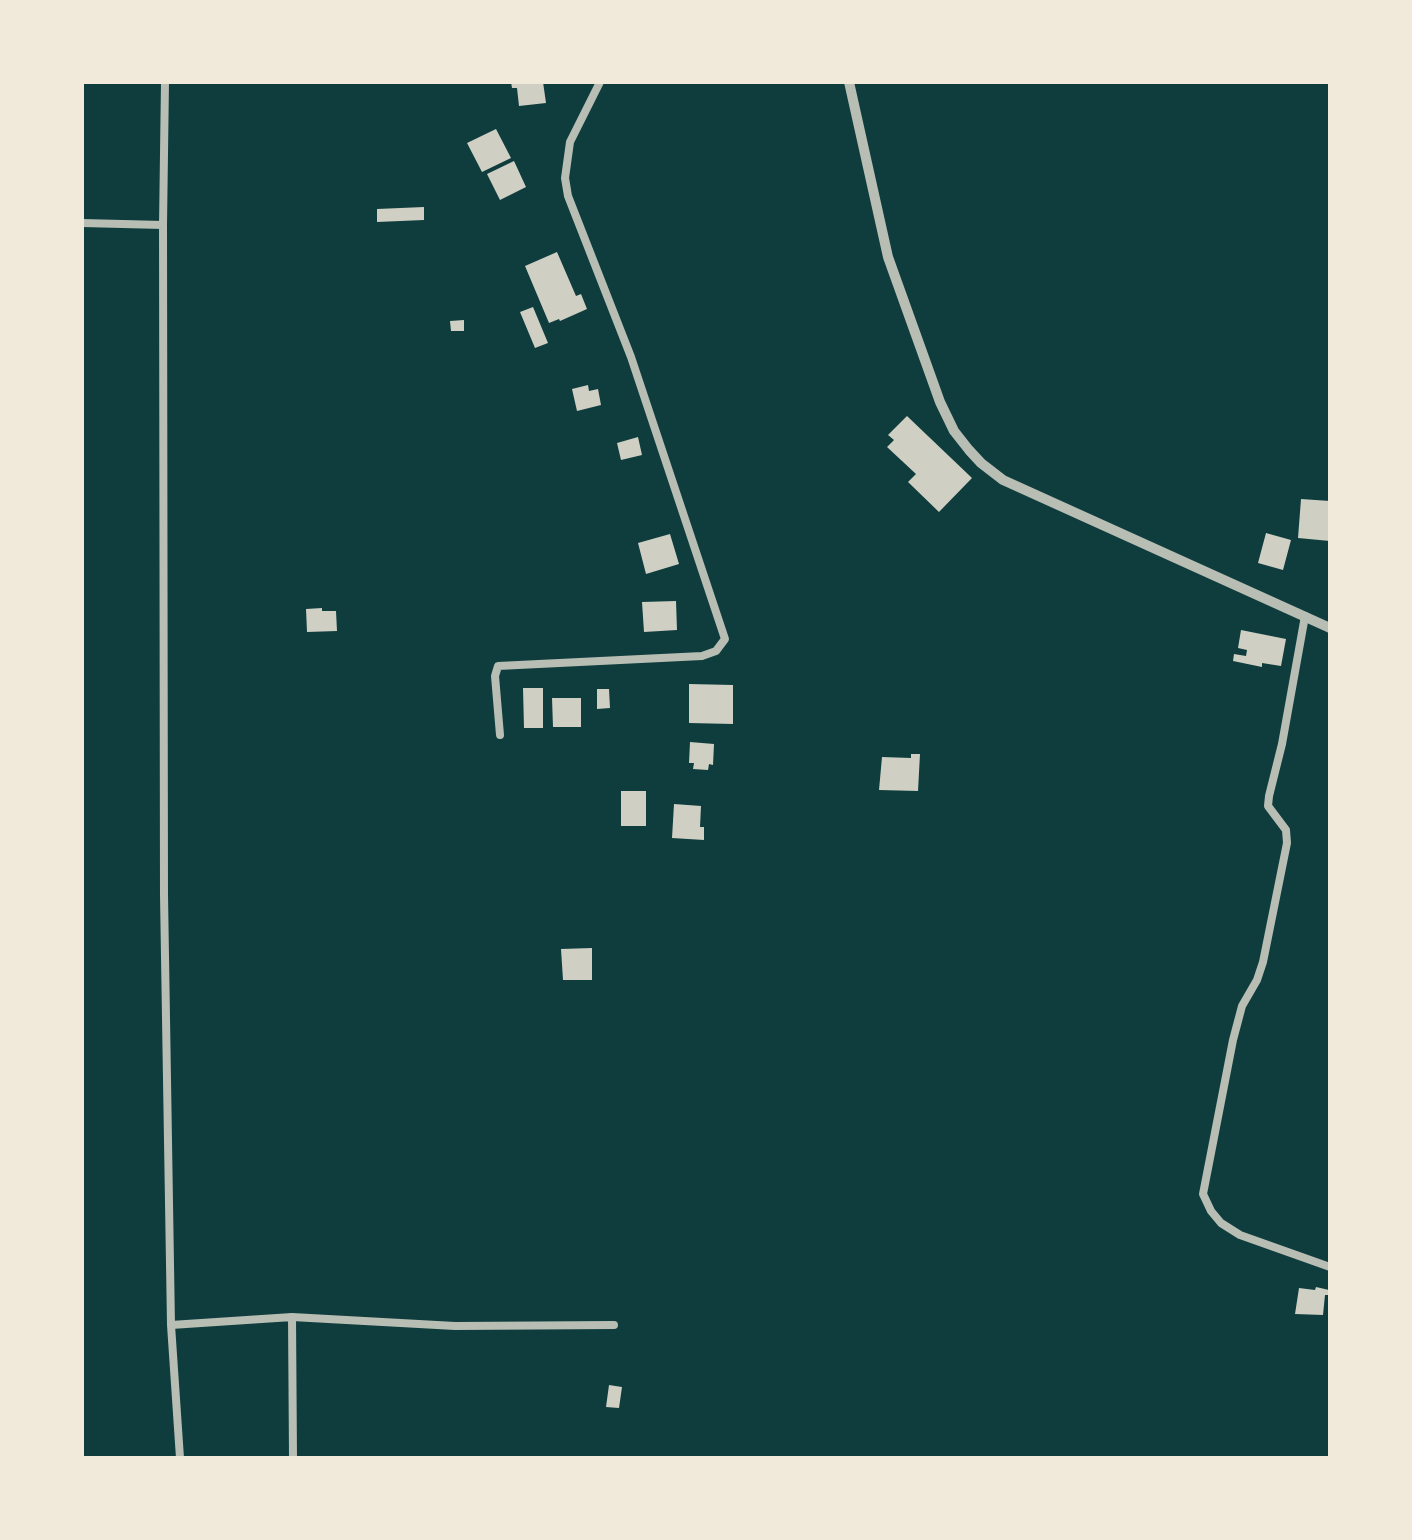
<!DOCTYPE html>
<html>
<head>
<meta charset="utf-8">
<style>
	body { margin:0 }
	#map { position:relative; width:1412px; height:1540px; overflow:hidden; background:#0f3d3e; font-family:Lora,serif }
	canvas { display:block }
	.frame { position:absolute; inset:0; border:84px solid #f1e9da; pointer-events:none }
</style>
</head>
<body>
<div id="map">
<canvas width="1412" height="1540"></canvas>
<div class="frame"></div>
</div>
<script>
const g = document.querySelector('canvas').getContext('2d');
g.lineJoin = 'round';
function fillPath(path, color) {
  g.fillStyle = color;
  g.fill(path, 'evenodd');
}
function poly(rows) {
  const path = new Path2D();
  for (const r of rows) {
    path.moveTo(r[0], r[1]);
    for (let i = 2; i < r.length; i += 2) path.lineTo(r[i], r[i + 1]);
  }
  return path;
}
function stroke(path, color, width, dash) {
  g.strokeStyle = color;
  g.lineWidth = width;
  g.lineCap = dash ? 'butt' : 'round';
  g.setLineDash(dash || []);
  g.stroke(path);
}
fillPath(poly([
	[511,82,543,82,546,103,519,106,517,88,512,88],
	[496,129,511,158,482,172,467,143],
	[514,161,526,187,500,200,487,174],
	[424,207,424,220,377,222,377,209],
	[557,252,576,296,581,294,587,309,560,321,559,319,549,323,525,266],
	[533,307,548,343,535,348,520,312],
	[464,320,464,331,451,331,450,321],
	[588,385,589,391,598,389,601,405,577,411,572,389],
	[907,416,972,478,939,512,908,482,916,474,887,447,894,440,888,435],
	[638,437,642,455,621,460,617,443],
	[1301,499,1330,501,1330,541,1298,538],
	[1266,533,1291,540,1283,570,1258,563],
	[670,534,679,564,646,574,638,543],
	[676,601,677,630,644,632,642,602],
	[322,608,322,611,336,611,337,631,307,632,306,609],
	[1241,630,1286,639,1281,666,1262,663,1262,667,1233,661,1234,654,1246,656,1247,650,1238,648],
	[689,684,733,685,733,724,689,723],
	[523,688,543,688,543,728,524,728],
	[597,689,609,689,610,708,597,709],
	[552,698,581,698,581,727,553,727],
	[690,742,714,744,713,765,709,764,708,770,693,769,694,763,689,763],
	[911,754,920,754,918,791,879,790,882,757,911,758],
	[621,791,646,791,646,826,621,826],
	[674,804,701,806,700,827,704,827,704,840,672,838],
	[592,948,592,980,563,980,561,949],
	[1316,1287,1329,1290,1329,1295,1325,1295,1323,1315,1295,1314,1299,1288,1315,1290],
	[609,1385,622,1387,619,1408,606,1407]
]), '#cfcfc3');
stroke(poly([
	[165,82,163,225,164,895,171,1325,180,1458],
	[82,223,163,225],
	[1305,616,1282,744,1269,796,1268,806,1286,830,1287,843,1263,962,1257,980,1242,1006,1233,1040,1203,1194,1211,1211,1221,1223,1240,1235,1330,1267],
	[500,735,495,676,498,666,702,656,716,651,725,639,631,357,568,196,565,178,570,142,600,82],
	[292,1317,293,1458],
	[171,1325,292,1317,455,1326,614,1325]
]), '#b8beb3', 8);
stroke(poly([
	[849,82,888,257,940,402,954,431,969,450,981,463,1003,480,1330,628]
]), '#b8beb3', 10);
</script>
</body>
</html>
